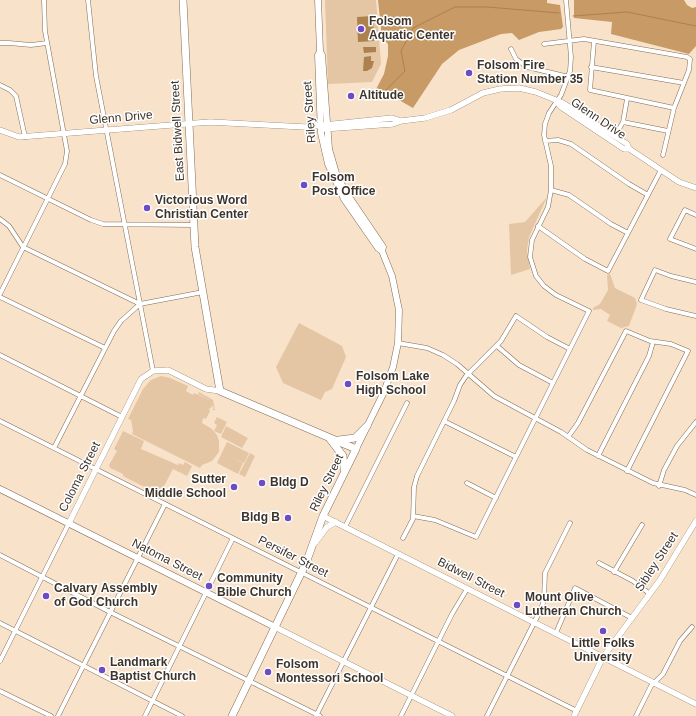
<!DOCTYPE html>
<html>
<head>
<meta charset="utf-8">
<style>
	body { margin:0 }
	canvas { display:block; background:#f9e2ca }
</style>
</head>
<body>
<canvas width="696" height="716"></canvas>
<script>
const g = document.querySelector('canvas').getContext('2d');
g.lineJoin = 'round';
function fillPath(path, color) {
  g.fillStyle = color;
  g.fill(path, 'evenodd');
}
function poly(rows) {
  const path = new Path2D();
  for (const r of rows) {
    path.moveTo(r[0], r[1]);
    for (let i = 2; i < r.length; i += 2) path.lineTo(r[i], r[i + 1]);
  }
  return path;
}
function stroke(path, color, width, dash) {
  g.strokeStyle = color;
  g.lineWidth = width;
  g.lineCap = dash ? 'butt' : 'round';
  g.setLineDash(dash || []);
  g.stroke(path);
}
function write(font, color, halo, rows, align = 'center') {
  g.font = font + ' Arial,sans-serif';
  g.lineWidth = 3;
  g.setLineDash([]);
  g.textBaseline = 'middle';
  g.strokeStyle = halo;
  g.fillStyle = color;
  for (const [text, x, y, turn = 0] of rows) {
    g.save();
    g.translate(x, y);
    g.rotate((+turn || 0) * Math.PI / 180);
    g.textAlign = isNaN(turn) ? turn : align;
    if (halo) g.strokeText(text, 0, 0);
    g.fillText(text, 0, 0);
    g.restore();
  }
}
fillPath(poly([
	[325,0,376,0,381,64,372,82,328,84],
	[547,197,529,237,527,250,530,269,511,275,509,224,525,222],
	[610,274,615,288,635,298,637,304,629,326,621,328,607,321,610,315,601,309,593,310,593,308,600,304,608,290,607,275],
	[299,323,342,346,346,357,332,389,325,392,321,400,283,383,276,367],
	[161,376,170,378,188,386,186,391,193,395,194,393,212,401,198,394,199,392,213,400,215,410,212,410,214,408,211,404,212,407,209,409,210,411,206,419,203,418,202,423,212,429,217,435,219,441,219,452,212,461,202,465,200,468,132,434,133,431,131,420,128,419,143,389,151,380],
	[217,417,227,422,221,434,214,431,217,425,214,423],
	[226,426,248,438,242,448,221,437],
	[123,431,144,441,141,449,178,465,179,463,183,465,185,462,192,466,187,476,173,469,164,486,165,490,162,496,123,476,123,474,110,468,109,465,117,451,114,449],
	[227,442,249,453,244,463,229,456,243,463,238,474,217,463],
	[250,453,255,456,245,477,239,474]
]), '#e4c6a5');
fillPath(poly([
	[378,0,547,0,547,3,560,5,563,27,561,29,539,32,519,40,512,33,501,34,459,50,442,64,413,108,392,96,378,97,374,93,384,74,388,56,388,44,382,38],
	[574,0,684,0,687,5,692,8,696,7,696,46,689,54,611,34,612,22,574,18]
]), '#c89a65');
fillPath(poly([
	[373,16,374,41,358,42,357,17],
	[363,47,376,47,376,52,364,53],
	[371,56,371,61,374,61,372,68,367,71,363,71,364,57]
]), '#ad814d');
stroke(poly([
	[573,16,627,12,696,26],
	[386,90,405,71,401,51,413,28,455,7,487,7,559,13]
]), '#ad814d', 1);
const minor = poly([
	[88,0,96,76,153,371],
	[594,41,590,90,674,108],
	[0,43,9,43,31,45,47,43],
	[544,44,584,39,687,57,690,59,689,70,674,108,663,155],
	[511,49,516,59,527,67,569,77],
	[591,67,684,83],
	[0,85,10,90,16,96,25,137],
	[623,122,668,131],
	[615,136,623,122,627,99],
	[545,141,558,140,571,144,629,184,648,195],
	[0,175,91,220,103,224,193,225],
	[551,190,569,195,611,224,628,233],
	[696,215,685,210,670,239,696,249],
	[0,219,9,226,23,247,140,304],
	[538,226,585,259,608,271,661,170],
	[696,282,671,276,655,270,641,300,666,309,696,316],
	[0,294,65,164,67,151,45,31,44,0],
	[0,297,105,348],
	[398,343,427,348,443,355,457,364,494,396,561,432,587,450,653,483,685,490,696,495],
	[497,346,519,365,553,383],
	[0,355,122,417],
	[0,421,577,711],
	[444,421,516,457],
	[568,437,578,423,626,331,650,341,671,344,688,351,627,471],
	[54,448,114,331,121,321,140,304,203,292],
	[598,456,649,356,653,342],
	[467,483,496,498],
	[659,486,664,470,677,446,696,422],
	[413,516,435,520,476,537,589,311,556,295,544,286,536,276,530,257,532,240,548,207,551,190,551,166,544,135,545,124,549,113,561,95,570,71,571,57,566,0],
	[345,527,407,403],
	[403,538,413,519,414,487,417,476,454,401,460,385,466,376,501,341,516,316,547,337,570,349],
	[0,555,108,611,320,716],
	[599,563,633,581,650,594],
	[614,572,642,525],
	[0,623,182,716],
	[556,633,575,588,632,618],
	[0,661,69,523],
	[0,691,51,716],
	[58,716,165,504],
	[145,716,233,538],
	[316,716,398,554],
	[401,716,452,614,467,589],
	[487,716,541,609,544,600,545,573,570,523],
	[636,716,651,686,663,674,680,641,692,627]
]);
const tertiary = poly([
	[557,102,561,107,624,149,629,149],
	[323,129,393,124,401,121,425,118,451,110,483,93,500,89,519,88,536,92,563,103,627,144,629,149],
	[0,130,19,137,210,122,305,127,392,118,401,121],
	[628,148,679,182,696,188],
	[323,516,696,704],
	[69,523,141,379,153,371,168,370,206,389,220,391],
	[315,543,327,527,336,522],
	[275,627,452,716],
	[574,716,603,657,660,580,696,521]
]);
const secondary = poly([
	[318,0,320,51,322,55,329,149,336,173,345,191,383,247,382,251,392,276,399,310,398,343,393,367,384,392,356,449],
	[320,51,318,55,321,133,328,164,344,199,378,248,382,251],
	[0,489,275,627]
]);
const primary = poly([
	[183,0,195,247,220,391,356,449,323,516,306,563,232,716],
	[330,439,343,456,344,469],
	[339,440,355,438,367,426]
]);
stroke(minor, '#816d57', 5);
stroke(tertiary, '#816d57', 6);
stroke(secondary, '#816d57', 7);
stroke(primary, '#816d57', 8);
stroke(minor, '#fff', 4);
stroke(tertiary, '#fff', 5.5);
stroke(secondary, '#fff', 6);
stroke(primary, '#fff', 7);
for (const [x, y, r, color] of [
	[361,29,4,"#6c4bc4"],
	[469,73,4,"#6c4bc4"],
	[351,96,4,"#6c4bc4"],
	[304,185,4,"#6c4bc4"],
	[147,208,4,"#6c4bc4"],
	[348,384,4,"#6c4bc4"],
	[262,483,4,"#6c4bc4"],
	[234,487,4,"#6c4bc4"],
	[288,518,4,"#6c4bc4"],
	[209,586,4,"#6c4bc4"],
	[46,596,4,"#6c4bc4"],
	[517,605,4,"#6c4bc4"],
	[603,631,4,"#6c4bc4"],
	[102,670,4,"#6c4bc4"],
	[268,672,4,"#6c4bc4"]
]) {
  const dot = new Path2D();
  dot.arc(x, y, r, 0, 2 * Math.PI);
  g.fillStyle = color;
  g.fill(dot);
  stroke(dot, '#fff', 1.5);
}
write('bold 12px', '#3d342b', '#fff', [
	["Folsom",369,22],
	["Aquatic Center",369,36],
	["Folsom Fire",477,66],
	["Station Number 35",477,80],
	["Altitude",359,96],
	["Folsom",312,178],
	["Post Office",312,192],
	["Victorious Word",155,201],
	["Christian Center",155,215],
	["Folsom Lake",356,377],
	["High School",356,391],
	["Sutter",226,480,"right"],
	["Middle School",226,494,"right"],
	["Bldg D",270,483],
	["Bldg B",280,518,"right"],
	["Community",217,579],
	["Bible Church",217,593],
	["Calvary Assembly",54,589],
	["of God Church",54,603],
	["Mount Olive",525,598],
	["Lutheran Church",525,612],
	["Little Folks",603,644,"center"],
	["University",603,658,"center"],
	["Landmark",110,663],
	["Baptist Church",110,677],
	["Folsom",276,665],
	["Montessori School",276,679]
], 'left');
write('12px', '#3d342b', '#fff', [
	["Riley Street",310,112,-94],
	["Glenn Drive",121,118,-5],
	["Glenn Drive",598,119,34],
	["East Bidwell Street",178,131,-93],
	["Coloma Street",80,477,-63],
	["Riley Street",327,483,-64],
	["Persifer Street",293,557,27],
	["Natoma Street",167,560,27],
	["Sibley Street",657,562,-57],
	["Bidwell Street",471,578,27]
]);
</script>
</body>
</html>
